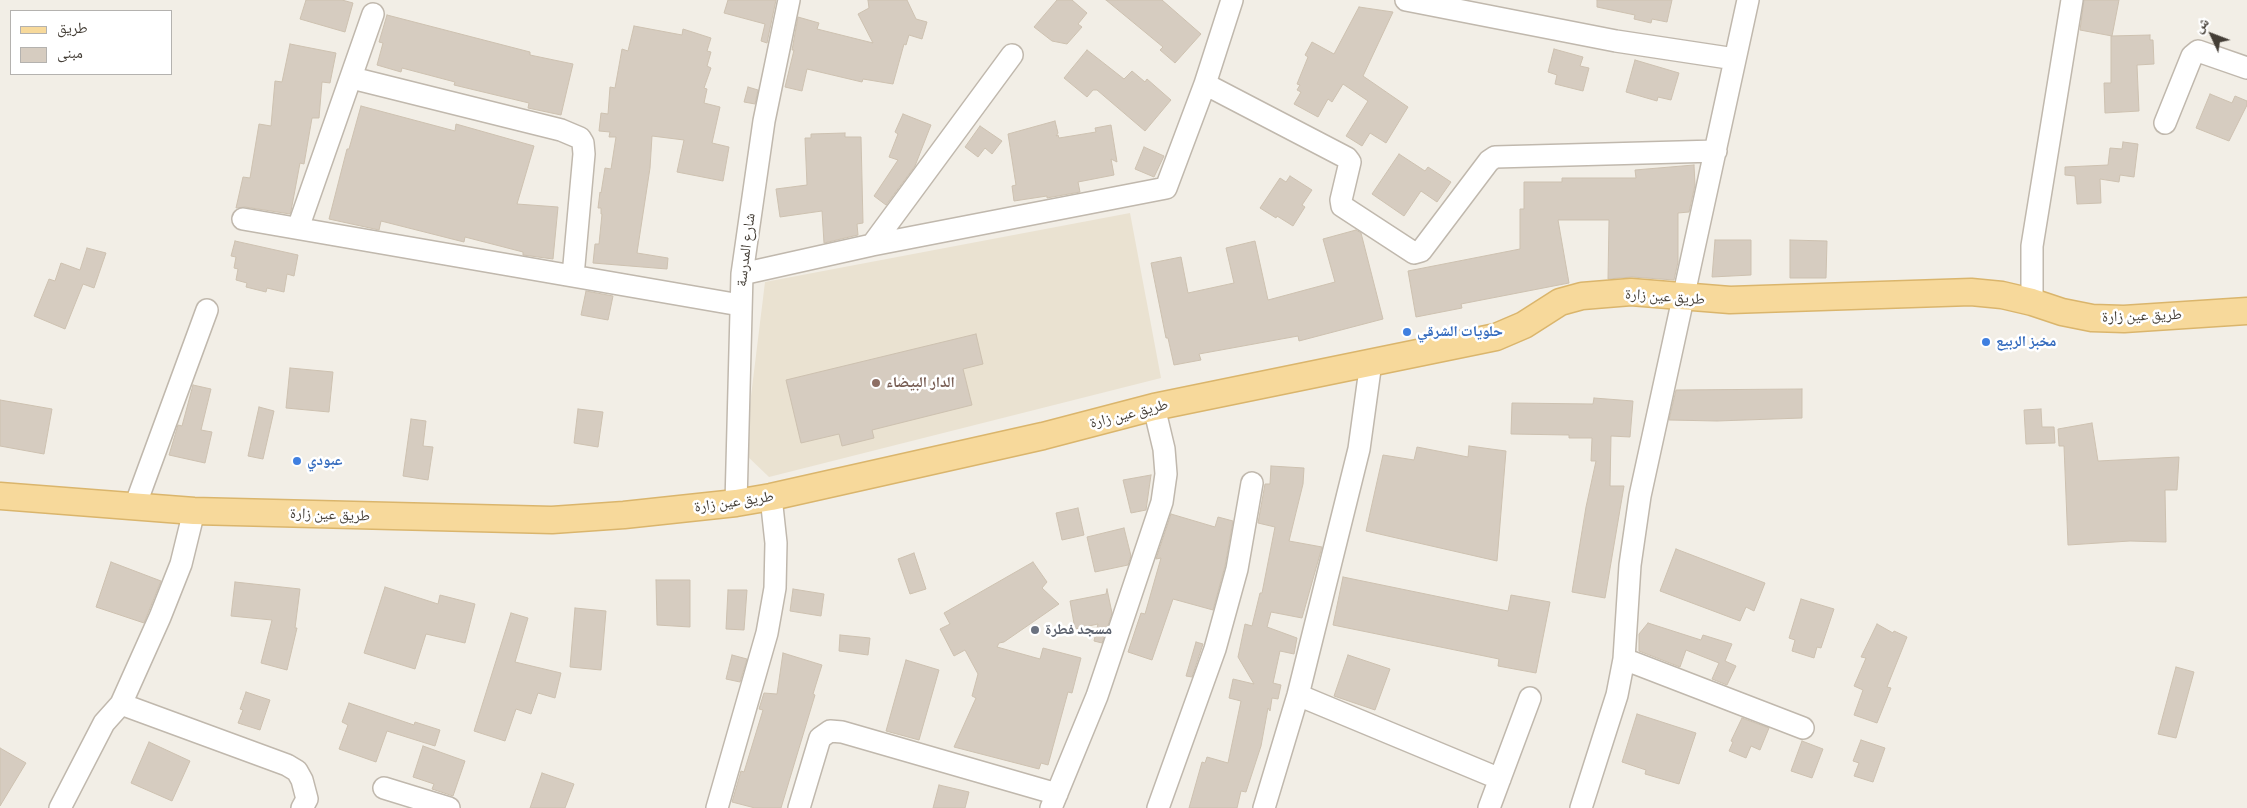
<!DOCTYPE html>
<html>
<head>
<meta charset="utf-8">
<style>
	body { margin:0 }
	#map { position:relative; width:2247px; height:808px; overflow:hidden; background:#f2eee6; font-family:"PT Sans Narrow","Noto Naskh Arabic",sans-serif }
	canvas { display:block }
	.legend { position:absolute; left:10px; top:10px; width:162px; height:65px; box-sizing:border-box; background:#fff; border:1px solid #b4b2af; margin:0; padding:6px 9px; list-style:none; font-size:15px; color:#443e36 }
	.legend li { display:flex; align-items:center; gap:10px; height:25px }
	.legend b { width:25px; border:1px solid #b4b2af }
	.north { position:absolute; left:2187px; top:10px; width:50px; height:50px; -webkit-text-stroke:4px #fff; paint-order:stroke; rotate:313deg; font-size:14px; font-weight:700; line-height:20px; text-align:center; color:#443e36 }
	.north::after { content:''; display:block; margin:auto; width:18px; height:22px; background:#443e36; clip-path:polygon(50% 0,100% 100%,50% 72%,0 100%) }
</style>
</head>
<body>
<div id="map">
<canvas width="2247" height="808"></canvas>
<ul class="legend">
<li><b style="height:6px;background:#f7d99b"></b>طريق</li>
<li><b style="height:14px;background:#d6ccc0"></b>مبنى</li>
</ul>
<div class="north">ش</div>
</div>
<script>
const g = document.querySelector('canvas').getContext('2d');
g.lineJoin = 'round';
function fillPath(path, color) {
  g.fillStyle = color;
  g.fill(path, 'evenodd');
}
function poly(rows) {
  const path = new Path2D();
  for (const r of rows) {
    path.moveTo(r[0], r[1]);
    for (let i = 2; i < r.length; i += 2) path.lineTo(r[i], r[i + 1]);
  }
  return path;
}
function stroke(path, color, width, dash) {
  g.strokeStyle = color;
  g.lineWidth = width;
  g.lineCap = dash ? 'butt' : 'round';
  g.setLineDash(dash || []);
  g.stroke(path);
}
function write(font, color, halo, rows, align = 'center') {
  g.font = font + ' "PT Sans Narrow","Noto Naskh Arabic",sans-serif';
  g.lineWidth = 5;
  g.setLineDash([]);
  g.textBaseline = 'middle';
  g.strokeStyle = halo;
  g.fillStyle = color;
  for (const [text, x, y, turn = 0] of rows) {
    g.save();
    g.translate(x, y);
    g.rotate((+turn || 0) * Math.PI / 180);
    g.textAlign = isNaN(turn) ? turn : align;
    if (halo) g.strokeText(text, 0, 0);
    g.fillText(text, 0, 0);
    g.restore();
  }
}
fillPath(poly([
	[1130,213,1161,378,769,477,744,453,765,282]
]), '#eae2d1');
const building = poly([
	[306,0,342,0,353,3,345,32,300,19,306,0],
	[728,0,776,0,767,43,761,41,765,24,724,13,728,0],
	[868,0,907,0,916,19,927,22,922,39,909,35,906,45,904,44,893,84,863,79,862,82,807,69,802,91,785,87,794,50,792,50,798,17,819,23,817,29,873,43,858,14,869,8,868,0],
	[1057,0,1072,0,1087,13,1078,24,1082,27,1067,44,1052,41,1034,27,1057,0],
	[1106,0,1162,0,1201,34,1175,63,1160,50,1163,47,1106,0],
	[1597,0,1672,0,1667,22,1652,19,1651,23,1634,19,1635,15,1597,7,1597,0],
	[2084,0,2119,0,2112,36,2080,30,2084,0],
	[1359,7,1393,12,1363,76,1408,107,1386,143,1370,133,1362,146,1346,136,1368,101,1343,84,1332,102,1328,99,1318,117,1294,104,1301,92,1297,90,1300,85,1297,84,1308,57,1305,55,1312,42,1334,54,1359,7],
	[387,15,530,52,530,55,573,64,561,115,528,108,529,103,454,85,455,82,402,68,401,72,377,65,383,43,379,42,387,15],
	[634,26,682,35,683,29,711,38,707,51,711,52,707,66,711,68,704,88,707,89,704,103,720,107,712,143,729,147,723,181,677,172,684,140,652,136,650,168,637,253,668,258,667,269,593,263,595,244,599,244,602,214,601,214,601,208,598,208,600,192,601,193,605,168,611,169,616,137,609,137,610,132,599,131,601,113,608,114,610,87,615,88,622,49,628,51,634,26],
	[2150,35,2150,40,2153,40,2154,64,2137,65,2139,111,2105,113,2104,83,2111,83,2111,36,2150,35],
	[290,44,336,53,330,83,322,82,319,118,312,118,304,164,300,163,291,211,290,214,245,207,236,208,243,177,250,178,259,124,271,126,275,81,282,82,290,44],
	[1554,49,1583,57,1580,66,1589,68,1583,91,1555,84,1557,75,1548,72,1554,49],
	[1087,50,1124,79,1132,71,1145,82,1147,79,1171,100,1145,131,1097,90,1093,90,1087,97,1064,78,1087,50],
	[1635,60,1679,73,1671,100,1658,97,1657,101,1626,92,1635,60],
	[748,87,758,90,755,104,744,102,748,87],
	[2210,94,2232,103,2235,96,2247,101,2247,105,2229,141,2196,128,2210,94],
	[361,106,455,131,456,124,534,146,517,204,558,207,553,259,523,255,523,252,465,237,464,242,381,221,379,230,329,219,347,149,349,149,361,106],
	[903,114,931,125,915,166,886,205,874,196,898,160,889,157,898,134,895,132,903,114],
	[1055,121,1058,133,1056,136,1058,135,1059,138,1096,132,1095,128,1111,125,1117,162,1111,159,1114,175,1078,182,1080,192,1047,198,1047,196,1014,201,1012,186,1016,185,1008,134,1055,121],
	[980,126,1002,141,992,154,985,148,978,157,965,147,980,126],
	[845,133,845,137,861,137,863,223,857,224,858,235,824,243,822,211,780,217,776,189,807,185,805,138,811,138,811,134,845,133],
	[2123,142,2138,144,2134,177,2120,175,2119,182,2100,179,2101,203,2077,204,2075,176,2065,175,2065,167,2108,165,2110,148,2122,149,2123,142],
	[1144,147,1164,156,1154,177,1135,169,1144,147],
	[1399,154,1425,171,1428,167,1451,182,1437,202,1421,191,1404,216,1372,194,1399,154],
	[1694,165,1695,185,1689,212,1678,213,1678,262,1674,280,1632,277,1608,279,1609,220,1558,220,1569,283,1461,304,1462,308,1416,317,1408,271,1520,249,1520,209,1524,209,1524,182,1562,182,1562,178,1636,178,1635,170,1694,165],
	[1290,176,1312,190,1302,205,1305,207,1293,226,1277,216,1276,218,1260,208,1280,178,1286,182,1290,176],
	[1356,230,1361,233,1383,319,1299,341,1298,336,1199,354,1201,360,1174,365,1168,338,1166,338,1151,263,1181,257,1188,293,1234,283,1226,248,1255,241,1268,300,1335,282,1323,239,1356,230],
	[1715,240,1751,240,1751,275,1712,277,1715,240],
	[1790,240,1827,241,1826,278,1790,278,1790,240],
	[235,241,298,255,294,276,287,274,284,292,267,288,266,292,246,287,247,283,236,280,238,269,234,268,236,257,231,256,235,241],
	[87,248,106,253,94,288,83,284,65,329,34,316,49,279,55,281,61,263,80,270,87,248],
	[586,291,613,296,608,320,581,315,586,291],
	[976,334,983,364,963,369,972,405,872,430,874,438,842,446,839,434,801,443,786,380,976,334],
	[290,368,333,372,329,412,286,408,290,368],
	[193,385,211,389,201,430,212,432,205,463,169,455,178,425,182,426,193,385],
	[1802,389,1802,418,1717,421,1669,420,1676,390,1802,389],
	[1594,398,1633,401,1630,437,1611,436,1610,486,1624,486,1605,598,1572,592,1586,507,1596,461,1591,461,1592,438,1569,438,1569,435,1511,434,1512,403,1593,404,1594,398],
	[0,400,52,409,44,454,0,446,0,400],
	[259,407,274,411,263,459,248,456,259,407],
	[578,409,603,412,598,447,574,443,578,409],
	[2041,409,2042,427,2054,427,2055,443,2026,444,2024,410,2041,409],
	[411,419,426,421,423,446,433,447,428,480,403,476,411,419],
	[2092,423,2098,461,2179,457,2177,490,2165,490,2166,542,2130,541,2068,545,2064,446,2059,446,2058,429,2092,423],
	[1469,446,1506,451,1497,561,1366,531,1383,455,1414,460,1417,447,1468,457,1469,446],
	[1271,466,1304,468,1303,484,1289,541,1322,547,1302,618,1271,612,1267,627,1297,638,1294,654,1280,651,1273,683,1281,685,1278,699,1272,698,1270,711,1268,708,1261,746,1246,792,1241,791,1237,808,1189,808,1202,762,1205,763,1207,757,1228,763,1241,701,1229,698,1233,679,1254,684,1238,657,1245,624,1252,626,1260,593,1262,593,1275,527,1258,523,1265,484,1270,484,1271,466],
	[1151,475,1146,510,1131,513,1123,480,1151,475],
	[1078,508,1084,535,1062,540,1056,513,1078,508],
	[1171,514,1215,527,1218,517,1233,521,1225,566,1213,610,1173,599,1152,660,1128,652,1141,613,1145,614,1161,558,1156,559,1171,514],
	[1124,528,1131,556,1128,565,1095,572,1087,537,1124,528],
	[1676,549,1765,583,1754,611,1746,607,1740,621,1660,591,1676,549],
	[914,553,926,589,910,594,898,559,914,553],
	[111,562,161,581,144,623,96,607,111,562],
	[1033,562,1047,582,1042,588,1059,604,1004,642,999,643,997,647,1040,659,1043,648,1081,658,1072,693,1068,692,1048,765,1041,763,1039,769,954,747,976,698,972,696,978,674,965,650,954,656,940,629,950,624,944,613,1033,562],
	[1343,577,1508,611,1511,595,1550,602,1536,673,1498,666,1499,659,1333,625,1343,577],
	[656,580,690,580,690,627,657,625,656,580],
	[235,582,300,589,295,628,297,628,287,670,261,663,272,620,231,616,235,582],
	[385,587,438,604,440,595,475,604,465,643,426,634,415,669,364,653,385,587],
	[793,589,824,594,821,616,790,611,793,589],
	[1107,589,1112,613,1102,643,1094,641,1098,624,1075,629,1070,601,1106,594,1107,589],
	[728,590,747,590,744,630,726,629,728,590],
	[1801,599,1834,609,1821,648,1817,647,1814,658,1792,651,1795,640,1789,638,1801,599],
	[575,608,606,611,601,670,570,667,575,608],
	[511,613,528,618,515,662,561,673,555,698,538,693,531,714,516,709,505,741,474,731,511,613],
	[1648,623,1701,640,1703,635,1732,644,1725,661,1736,666,1727,685,1712,679,1719,663,1686,650,1680,667,1639,651,1639,634,1648,623],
	[1877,624,1893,633,1894,631,1907,637,1887,687,1891,688,1877,723,1854,715,1863,690,1854,686,1866,658,1861,657,1877,624],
	[840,635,870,638,868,655,839,651,840,635],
	[1196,642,1203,644,1192,677,1186,676,1196,642],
	[783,653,822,665,813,694,815,695,781,808,755,808,732,802,741,771,744,772,763,710,759,709,764,693,777,694,783,653],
	[732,655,747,659,740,682,726,679,732,655],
	[1348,655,1390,669,1375,710,1334,696,1348,655],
	[906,660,939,670,919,740,886,731,906,660],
	[2176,667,2194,672,2176,738,2158,734,2176,667],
	[246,692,270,700,260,730,238,723,243,710,240,709,246,692],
	[349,703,414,725,415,722,440,730,435,746,387,731,376,762,339,749,348,725,342,722,349,703],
	[1637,714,1696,733,1679,784,1645,774,1646,770,1622,762,1637,714],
	[1742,718,1769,728,1760,750,1751,746,1746,758,1729,751,1733,742,1731,741,1742,718],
	[1861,740,1885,748,1873,782,1854,776,1859,763,1853,761,1861,740],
	[1802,741,1823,749,1812,778,1791,771,1802,741],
	[149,742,190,761,172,801,131,783,149,742],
	[423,746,465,761,453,796,432,789,434,784,413,777,423,746],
	[0,748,26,763,0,806,0,748],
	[542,773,574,784,565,808,530,808,542,773],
	[939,785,969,792,965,808,933,808,939,785]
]);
fillPath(building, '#d6ccc0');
stroke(building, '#cdc1b0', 1);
const minor = poly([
	[1406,0,1616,41,1735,59],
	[352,78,561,130,580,138,583,143,584,154,573,276],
	[1205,84,1347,158,1350,162,1341,200,1342,206,1414,253,1421,251,1489,161,1495,157,1716,151],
	[2165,123,2192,56,2198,51,2247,68],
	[243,219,740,305],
	[298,228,373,14],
	[872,245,1012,55],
	[742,274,872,245,1166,188,1205,84,1232,0],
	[2032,302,2032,246,2072,0],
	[736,503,742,274,764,121,789,0],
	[135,506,207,310],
	[1624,659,1803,728],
	[1298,695,1500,779],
	[121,704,287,765,297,771,302,780,307,799,302,808],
	[384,788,449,808],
	[60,808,104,723,121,704,160,617,181,564,194,511],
	[717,808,767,633,775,588,776,543,771,497],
	[799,808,820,738,830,731,842,732,1057,794],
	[1051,808,1097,696,1162,502,1166,474,1164,449,1154,407],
	[1158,808,1215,649,1237,569,1252,483],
	[1264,808,1298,695,1359,449,1371,362],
	[1489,808,1530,698],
	[1581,808,1617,695,1624,659,1630,565,1640,496,1748,0]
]);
const major = poly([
	[0,496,194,511,552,520,624,515,736,503,771,497,1043,436,1154,407,1496,337,1524,325,1560,302,1582,296,1631,292,1730,300,1971,292,2002,295,2032,302,2062,312,2092,318,2124,319,2247,311]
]);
stroke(minor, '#c0b8ad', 24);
stroke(major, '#dab56c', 29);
stroke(minor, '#fff', 21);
stroke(major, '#f7d99b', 26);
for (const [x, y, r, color] of [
	[1407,332,5,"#3f7fe0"],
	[1986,342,5,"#3f7fe0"],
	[876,383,5,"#8d6e63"],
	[297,461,5,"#3f7fe0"],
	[1035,630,5,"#6b7280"]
]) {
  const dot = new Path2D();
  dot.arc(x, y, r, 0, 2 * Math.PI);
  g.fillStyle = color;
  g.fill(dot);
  stroke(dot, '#fff', 2);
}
write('15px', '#443e36', '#fff', [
	["شارع المدرسة",746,250,-83],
	["طريق عين زارة",1665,297,4],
	["طريق عين زارة",2142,316,-2],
	["طريق عين زارة",1129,414,-14],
	["طريق عين زارة",734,502,-8],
	["طريق عين زارة",330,515,2]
]);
write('bold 15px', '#366cbe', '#fff', [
	["حلويات الشرقي",1417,332],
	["مخبز الربيع",1996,342],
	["عبودي",307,461]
], 'left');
write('bold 15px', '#785e54', '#fff', [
	["الدار البيضاء",886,383]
], 'left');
write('bold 15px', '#5b616d', '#fff', [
	["مسجد فطرة",1045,630]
], 'left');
</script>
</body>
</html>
